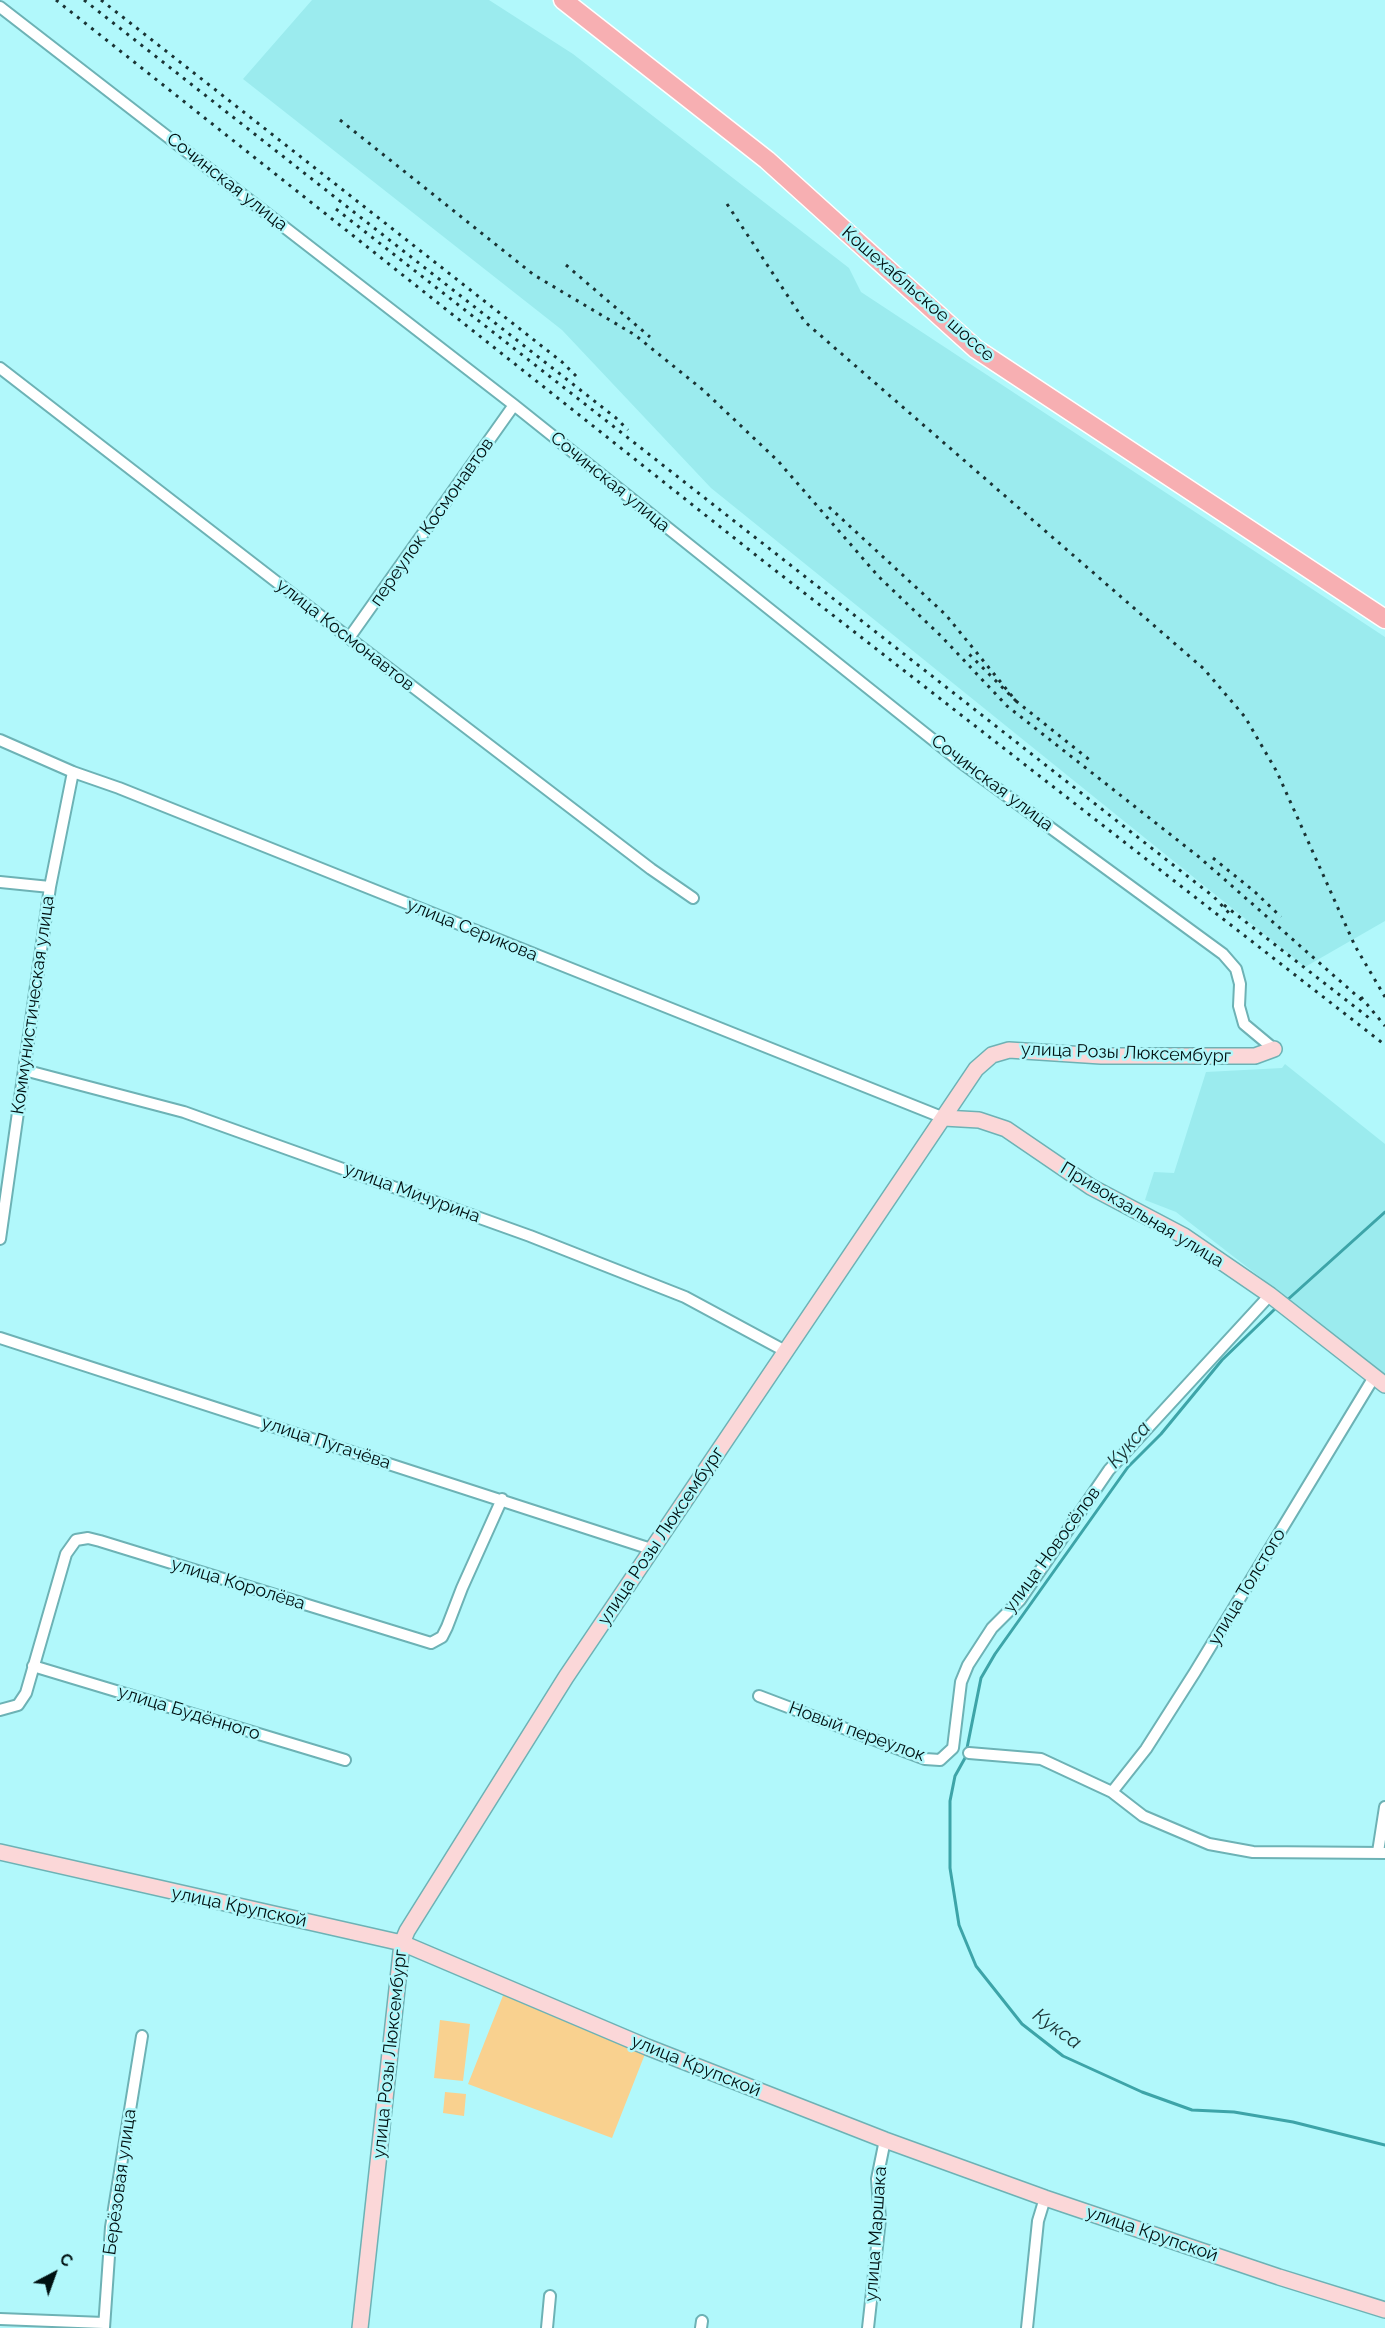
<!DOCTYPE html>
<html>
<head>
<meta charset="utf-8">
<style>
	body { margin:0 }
	#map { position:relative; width:1385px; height:2328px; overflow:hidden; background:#b1f8fb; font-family:Raleway,sans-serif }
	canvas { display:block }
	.north { position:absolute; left:24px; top:2244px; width:60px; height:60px; -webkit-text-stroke:4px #b1f8fb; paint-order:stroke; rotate:41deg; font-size:16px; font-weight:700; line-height:24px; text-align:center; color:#001112 }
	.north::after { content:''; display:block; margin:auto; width:21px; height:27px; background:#001112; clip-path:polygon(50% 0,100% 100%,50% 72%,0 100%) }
</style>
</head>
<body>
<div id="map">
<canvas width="1385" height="2328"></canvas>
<div class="north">С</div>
</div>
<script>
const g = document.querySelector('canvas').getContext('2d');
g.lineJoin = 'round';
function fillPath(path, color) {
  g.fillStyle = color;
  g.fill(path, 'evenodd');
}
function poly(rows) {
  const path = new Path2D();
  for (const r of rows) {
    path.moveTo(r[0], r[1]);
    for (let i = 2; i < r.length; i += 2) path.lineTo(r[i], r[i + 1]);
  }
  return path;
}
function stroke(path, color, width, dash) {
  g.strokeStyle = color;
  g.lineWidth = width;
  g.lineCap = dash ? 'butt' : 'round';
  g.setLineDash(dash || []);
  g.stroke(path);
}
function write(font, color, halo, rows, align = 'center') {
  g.font = font + ' Raleway,sans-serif';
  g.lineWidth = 5;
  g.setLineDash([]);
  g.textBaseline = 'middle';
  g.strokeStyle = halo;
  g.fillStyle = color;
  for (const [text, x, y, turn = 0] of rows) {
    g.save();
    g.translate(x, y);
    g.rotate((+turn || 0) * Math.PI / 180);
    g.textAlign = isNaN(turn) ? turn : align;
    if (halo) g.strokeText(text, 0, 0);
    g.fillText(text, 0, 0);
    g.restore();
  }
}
fillPath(poly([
	[312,0,489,0,573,54,849,268,861,292,1385,637,1385,921,1305,967,711,488,562,330,243,79],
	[1285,1064,1385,1144,1385,1374,1176,1212,1145,1200,1154,1172,1174,1173,1206,1072,1282,1068]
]), '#9bebee');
fillPath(poly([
	[504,1993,645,2054,612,2138,468,2084],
	[440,2020,470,2024,463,2081,434,2078],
	[445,2092,466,2094,464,2116,443,2113]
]), '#f9d18f');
stroke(poly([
	[1285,1302,1385,1212],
	[967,1748,981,1678,995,1654,1128,1467,1161,1434,1222,1360,1277,1307],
	[965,1758,955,1776,950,1801,950,1868,959,1925,976,1966,1022,2024,1063,2056,1142,2092,1192,2110,1234,2112,1293,2122,1385,2145]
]), '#3da4a8', 3);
const street = poly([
	[0,7,514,405,962,763,1223,954,1236,969,1240,984,1239,1006,1244,1024,1274,1049],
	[0,368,349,638,651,869,693,898],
	[349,638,514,405],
	[0,740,73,772,119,788,944,1118],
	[0,882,50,887],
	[24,1070,184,1112,530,1236,685,1297,787,1352],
	[0,1239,50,887,73,772],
	[0,1338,651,1549],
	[33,1666,345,1760],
	[759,1696,925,1759,940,1760,953,1748,961,1682,968,1665,992,1628,1020,1600,1109,1470,1270,1295],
	[0,1710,18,1705,26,1693,66,1554,76,1540,88,1538,100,1541,431,1643,442,1637,447,1627,462,1588,502,1499],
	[969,1753,1041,1759,1112,1792,1143,1816,1209,1844,1253,1852,1385,1853],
	[1112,1792,1146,1749,1195,1672,1374,1377],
	[1378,1852,1385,1807],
	[0,2319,104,2323],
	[104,2328,111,2227,142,2036],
	[547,2328,550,2296],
	[701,2328,702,2321],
	[868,2328,880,2219,877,2179,885,2140],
	[1027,2328,1038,2221,1045,2198]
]);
const secondary = poly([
	[944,1118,979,1120,1006,1129,1091,1187,1184,1236,1270,1295,1385,1385],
	[0,1852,402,1943,647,2047,885,2140,1045,2198,1279,2277,1385,2310],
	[360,2328,402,1943,407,1931,566,1677,976,1069,992,1055,1009,1050,1101,1056,1255,1056,1274,1049]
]);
const primary = poly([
	[563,0,767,160,976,349,1385,619]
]);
stroke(street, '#6db2b5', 14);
stroke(secondary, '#6db2b5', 18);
stroke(primary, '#fff', 21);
stroke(street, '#fff', 10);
stroke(secondary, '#fbd7d8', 15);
stroke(primary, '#f7afb2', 18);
stroke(poly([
	[56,0,762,560,1385,1045],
	[84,0,616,418,628,430],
	[101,0,562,362,580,380],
	[340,120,534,275,635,335,703,390,778,461,879,577,942,637,1007,706,1199,857,1365,1003],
	[727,204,805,322,1204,669,1245,717,1277,772,1355,946,1385,997],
	[336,209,1214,897,1229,913],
	[566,265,650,337],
	[829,507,946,615,1016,701,967,652],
	[1016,701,1091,761],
	[1213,858,1255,892,1281,917],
	[1224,905,1373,1021],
	[1361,997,1385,1026]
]), '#1a3334', 3, [3, 6]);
write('18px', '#001112', '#b1f8fb', [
	["Сочинская улица",227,182,38],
	["Кошехабльское шоссе",918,294,41],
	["Сочинская улица",610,482,39],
	["переулок Космонавтов",432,522,-55],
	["улица Космонавтов",345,635,38],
	["Сочинская улица",992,783,37],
	["улица Серикова",472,930,22],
	["Коммунистическая улица",33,1005,-82],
	["улица Розы Люксембург",1126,1053,2],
	["улица Мичурина",412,1193,20],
	["Привокзальная улица",1142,1215,31],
	["улица Пугачёва",326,1443,18],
	["улица Розы Люксембург",661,1536,-56],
	["улица Новосёлов",1052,1550,-54],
	["улица Королёва",238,1584,17],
	["улица Толстого",1247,1587,-59],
	["улица Будённого",189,1713,17],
	["Новый переулок",857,1732,20],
	["улица Крупской",239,1907,12],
	["улица Розы Люксембург",390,2054,-84],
	["улица Крупской",696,2066,22],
	["Берёзовая улица",120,2182,-82],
	["улица Маршака",876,2234,-86],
	["улица Крупской",1152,2234,19]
]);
write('italic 20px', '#1a3233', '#b1f8fb', [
	["Кукса",1129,1445,-49],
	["Кукса",1057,2029,36]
]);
</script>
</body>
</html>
